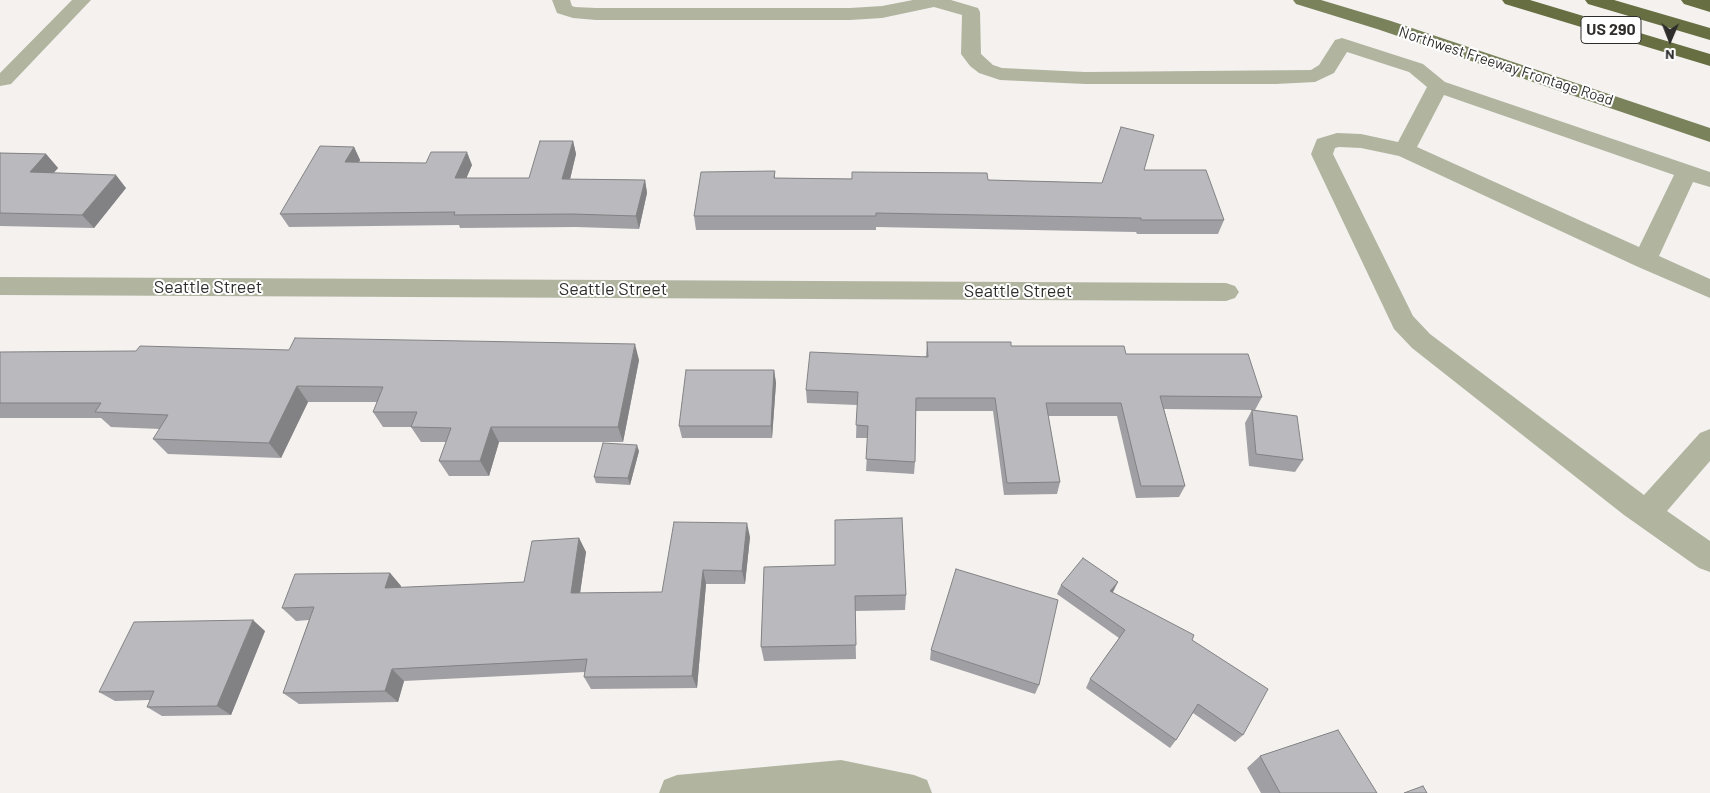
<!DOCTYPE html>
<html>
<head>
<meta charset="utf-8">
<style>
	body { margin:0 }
	#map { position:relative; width:1710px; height:793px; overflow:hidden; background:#f5f1ef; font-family:Barlow,sans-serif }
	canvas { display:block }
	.north { position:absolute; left:1645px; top:15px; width:50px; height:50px; -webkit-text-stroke:4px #fff; paint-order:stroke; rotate:181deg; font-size:14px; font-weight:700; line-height:20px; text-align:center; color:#2e2d2c }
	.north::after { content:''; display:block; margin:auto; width:18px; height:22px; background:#2e2d2c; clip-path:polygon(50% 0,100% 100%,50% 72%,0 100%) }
</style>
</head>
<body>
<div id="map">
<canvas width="1710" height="793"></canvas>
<div class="north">N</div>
</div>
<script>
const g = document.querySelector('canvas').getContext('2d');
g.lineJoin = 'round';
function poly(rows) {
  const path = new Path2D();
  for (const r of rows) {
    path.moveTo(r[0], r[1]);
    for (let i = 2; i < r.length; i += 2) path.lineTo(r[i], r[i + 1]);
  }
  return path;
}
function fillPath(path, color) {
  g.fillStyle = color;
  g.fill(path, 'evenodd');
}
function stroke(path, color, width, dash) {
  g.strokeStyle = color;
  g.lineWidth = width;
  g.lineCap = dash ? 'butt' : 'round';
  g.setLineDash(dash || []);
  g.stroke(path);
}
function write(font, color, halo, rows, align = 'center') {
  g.font = font + ' Barlow,sans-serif';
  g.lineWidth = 4;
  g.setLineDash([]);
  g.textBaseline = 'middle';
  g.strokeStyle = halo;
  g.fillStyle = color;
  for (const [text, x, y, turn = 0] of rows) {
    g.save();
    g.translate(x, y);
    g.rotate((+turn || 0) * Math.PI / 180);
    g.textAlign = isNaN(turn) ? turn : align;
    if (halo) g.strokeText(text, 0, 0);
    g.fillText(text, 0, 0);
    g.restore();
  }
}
fillPath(poly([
	[72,0,91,0,11,84,0,86,0,73,72,0],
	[552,0,570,0,572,6,575,7,596,8,850,8,882,6,913,0,951,0,978,8,980,12,981,54,993,65,1002,68,1085,72,1311,70,1319,65,1335,40,1342,38,1423,64,1445,82,1710,172,1710,187,1693,182,1659,256,1710,279,1710,298,1636,266,1399,156,1361,148,1339,147,1335,148,1333,154,1413,316,1430,334,1644,495,1700,433,1710,429,1710,461,1667,511,1710,541,1710,572,1699,568,1624,515,1412,348,1394,329,1311,154,1317,139,1337,133,1361,134,1398,142,1427,87,1409,72,1347,52,1334,73,1315,82,1276,84,1085,84,1000,80,979,73,970,66,961,54,962,15,934,7,882,18,850,20,596,20,573,18,557,13,552,0],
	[1444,95,1674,175,1639,247,1417,147,1444,95],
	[0,277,1226,283,1235,286,1239,292,1235,298,1226,301,0,295,0,277],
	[841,760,914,775,927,780,932,793,659,793,664,780,677,775,841,760]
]), '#b1b5a0');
fillPath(poly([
	[1293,0,1321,0,1391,21,1710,128,1710,142,1377,29,1296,4,1293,0]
]), '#7a825b');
fillPath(poly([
	[1502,0,1530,0,1710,54,1710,66,1505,4,1502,0],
	[1585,0,1614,0,1710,28,1710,40,1588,4,1585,0],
	[1681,0,1710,0,1710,12,1684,4,1681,0]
]), '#676f42');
fillPath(poly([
	[573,141,576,154,570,179,645,180,647,193,639,229,576,227,460,228,459,225,289,227,280,214,354,147,360,160,359,162,472,165,466,178,529,178],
	[0,153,46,154,58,168,53,173,126,188,94,228,0,226],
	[1144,170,1224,220,1218,234,1137,234,1136,232,876,227,876,230,696,230,694,216,775,171,775,178,988,180,1102,183],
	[927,342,1011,346,1126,354,1262,397,1255,410,1164,409,1185,486,1179,497,1136,498,1117,416,1048,416,1060,482,1057,494,1004,495,993,411,916,411,915,462,914,474,866,471,868,438,856,438,857,405,807,403,806,390,926,356],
	[0,352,639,360,623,442,499,442,489,476,449,476,439,461,446,442,421,442,411,427,383,427,373,412,377,402,308,402,281,458,168,454,153,439,160,429,111,427,101,418,0,418],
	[774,370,776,383,772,438,682,438,679,426],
	[1252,410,1303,460,1295,472,1249,466,1245,423],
	[639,451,630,485,596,483,594,477],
	[750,537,745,584,706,584,697,688,591,689,584,677,585,672,404,681,398,702,299,704,283,693,309,620,296,621,282,608,390,573,401,586,401,588,524,582,579,538,586,552,580,593,662,592],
	[764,567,906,595,905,610,855,611,856,659,764,661,761,647],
	[1061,585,1112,592,1192,640,1243,735,1235,742,1193,713,1176,740,1170,748,1086,688,1090,679,1119,638,1057,594],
	[265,631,231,715,162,716,147,707,150,700,115,701,99,692],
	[931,650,1039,685,1035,694,930,660],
	[1260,756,1377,793,1261,793,1247,768]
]), '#a09fa3');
fillPath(poly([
	[573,141,576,154,567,192,562,179],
	[354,147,360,160,352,176,345,162],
	[467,152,472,165,461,191,455,178],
	[46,154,58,168,42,186,30,172],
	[116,175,126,188,94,228,82,215],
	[645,180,647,193,639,229,636,216],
	[635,344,639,360,623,442,618,427],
	[774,370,776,383,772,438,771,426],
	[297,386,308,402,281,458,269,443],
	[491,427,499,442,489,476,480,461],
	[637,445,639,451,630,485,628,478],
	[747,523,750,537,745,584,742,571],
	[579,538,586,552,578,607,571,593],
	[703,570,706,584,697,688,692,676],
	[390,573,401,586,397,602,385,588],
	[1118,582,1113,592,1106,601,1110,591],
	[253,620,265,631,231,715,217,706],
	[392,669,404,681,398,702,385,691]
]), '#828284');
const building = poly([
	[1121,127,1154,135,1144,170,1206,170,1224,220,1141,220,1141,218,876,213,876,216,694,216,701,172,775,171,774,178,852,179,852,172,987,173,988,180,1102,183,1121,127],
	[540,141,573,141,562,179,645,180,636,216,572,214,454,215,455,212,280,214,320,146,354,147,345,162,426,163,431,152,467,152,455,178,529,178,540,141],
	[0,153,46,154,30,172,116,175,82,215,0,213,0,153],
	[295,338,635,344,618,427,491,427,480,461,439,461,451,428,411,427,417,412,373,412,383,387,297,386,269,443,153,439,168,415,95,412,101,403,0,403,0,352,136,351,140,346,289,350,295,338],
	[927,342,1011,342,1011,346,1124,346,1126,354,1248,354,1262,397,1160,396,1185,486,1141,486,1121,403,1046,403,1060,482,1007,483,995,398,916,398,915,462,866,459,868,426,856,425,858,392,806,390,810,352,928,357,927,342],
	[686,370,774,370,771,426,679,426,686,370],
	[1252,410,1297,416,1303,460,1256,454,1252,410],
	[603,443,637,445,628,478,594,477,603,443],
	[902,518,906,595,855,596,856,645,761,647,764,567,835,565,835,520,902,518],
	[674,522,747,523,742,571,703,570,692,676,584,677,587,659,392,669,385,691,283,693,314,607,282,608,295,574,390,573,385,588,524,582,532,541,579,538,571,593,662,592,674,522],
	[1083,558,1118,582,1110,591,1194,635,1192,640,1268,689,1243,735,1198,704,1176,740,1090,679,1125,630,1061,585,1083,558],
	[956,569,1058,600,1039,685,931,650,956,569],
	[253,620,217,706,147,707,154,691,99,692,134,622,253,620],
	[1338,730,1377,793,1280,793,1260,756,1338,730],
	[1423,786,1427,793,1404,793,1423,786]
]);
fillPath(building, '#bab9bd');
stroke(building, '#828284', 1);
write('15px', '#2e2d2c', '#fff', [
	["Northwest Freeway Frontage Road",1506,66,18]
]);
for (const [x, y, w] of [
	[1611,30,60]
]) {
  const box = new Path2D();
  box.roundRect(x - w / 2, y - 13.5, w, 27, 4);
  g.fillStyle = '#fff';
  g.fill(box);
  stroke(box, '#2e2d2c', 1);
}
write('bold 16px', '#2e2d2c', null, [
	["US 290",1611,30]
]);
write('18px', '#2e2d2c', '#fff', [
	["Seattle Street",208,287],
	["Seattle Street",613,289],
	["Seattle Street",1018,291]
]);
</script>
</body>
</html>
